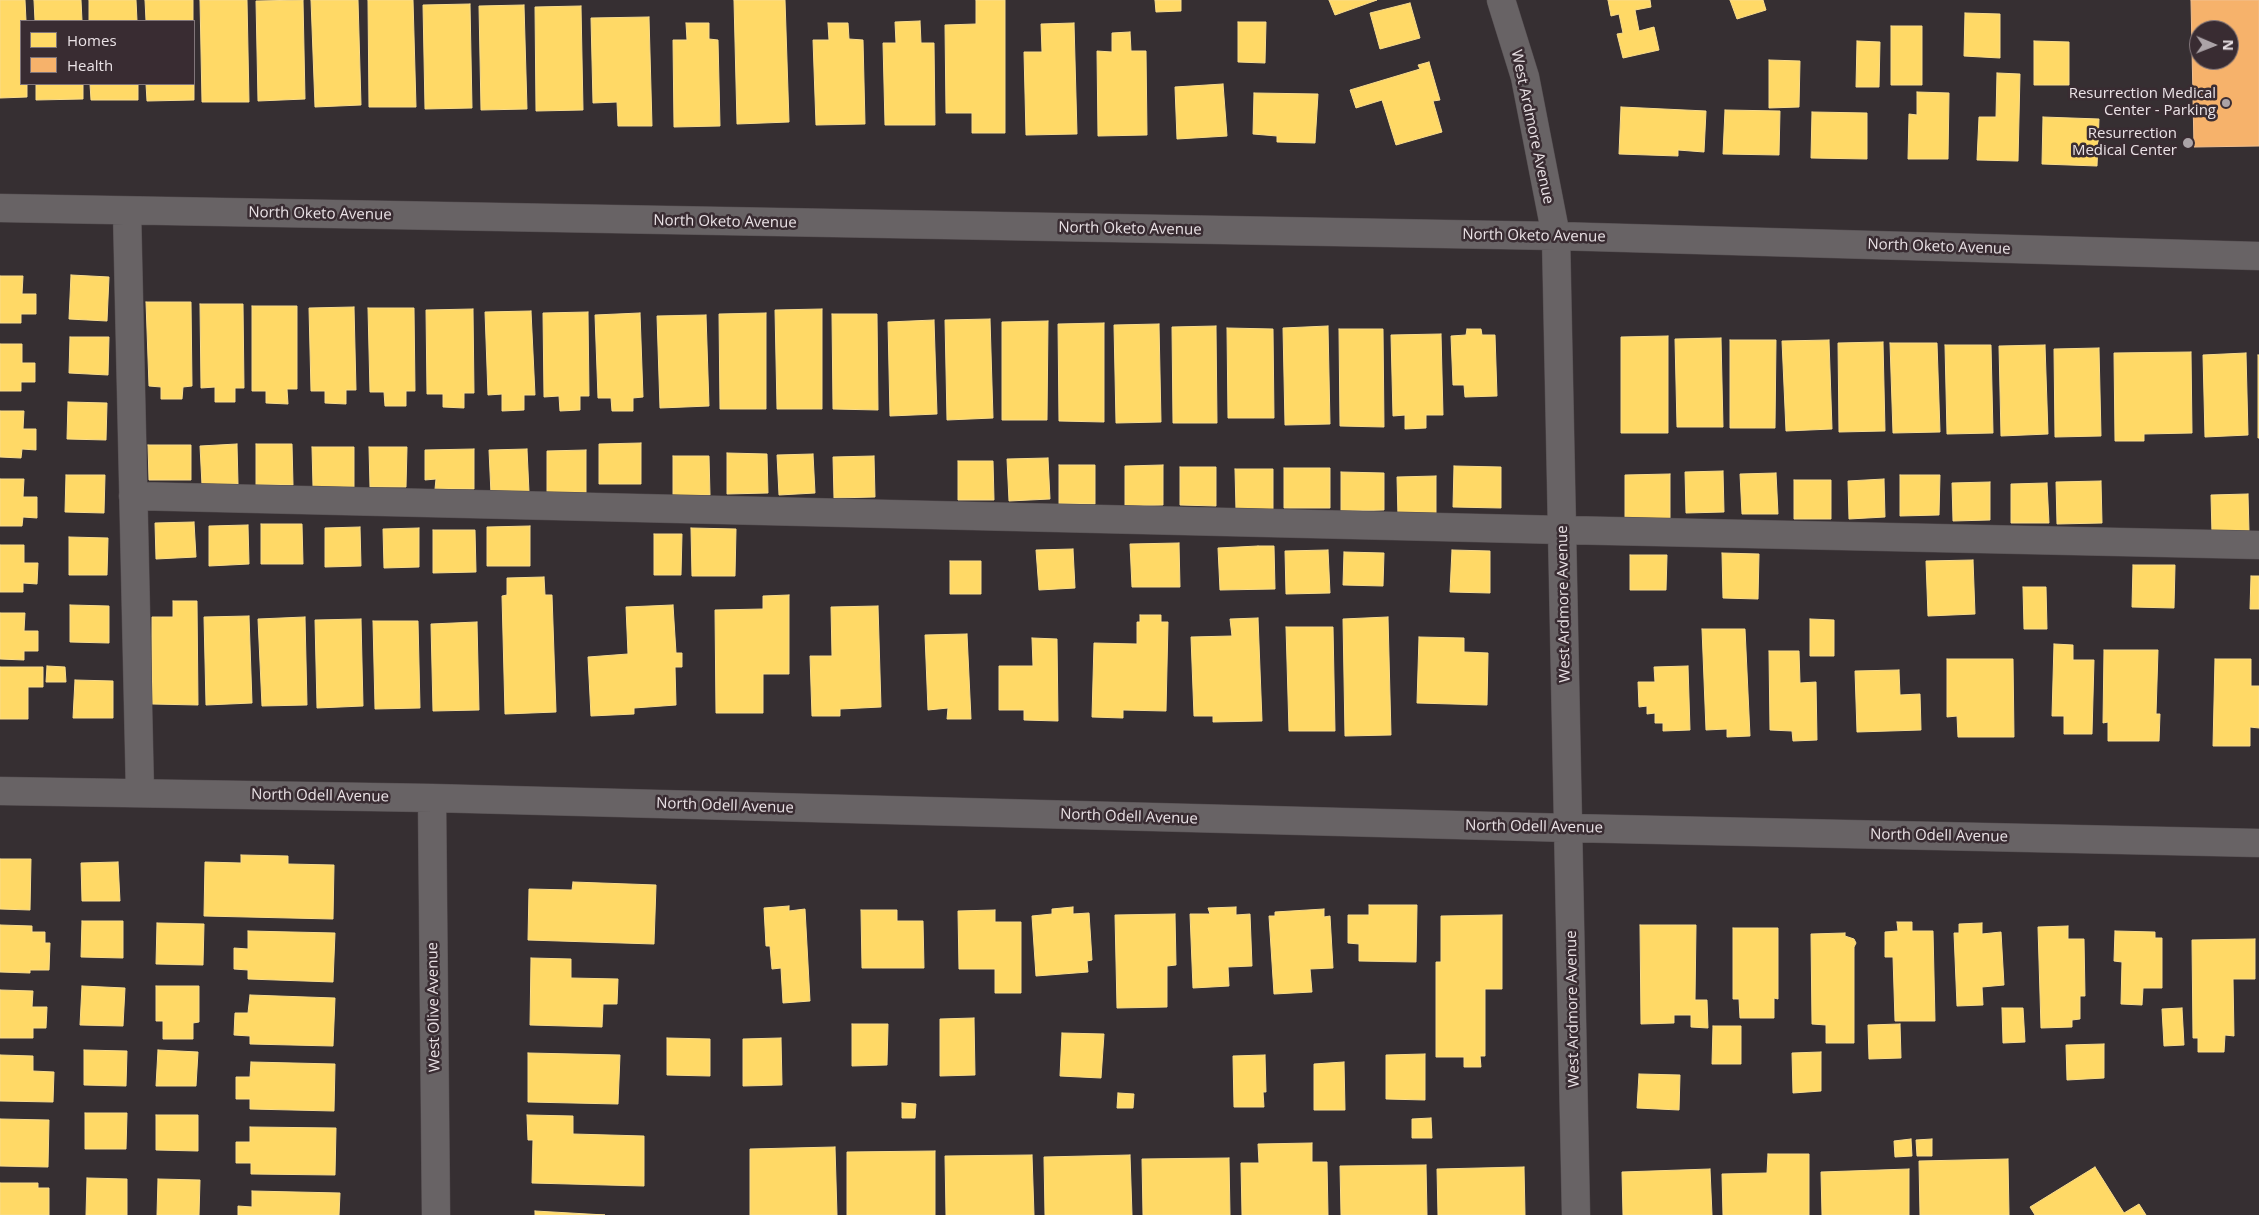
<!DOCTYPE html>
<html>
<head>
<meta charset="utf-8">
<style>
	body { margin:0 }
	#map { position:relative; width:2259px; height:1215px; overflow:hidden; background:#362f32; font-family:"Open Sans",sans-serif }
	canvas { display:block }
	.legend { position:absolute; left:20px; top:20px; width:175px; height:65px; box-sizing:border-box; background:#392c32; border:1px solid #80757a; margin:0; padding:6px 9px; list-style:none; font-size:15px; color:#eae2e6 }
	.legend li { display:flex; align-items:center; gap:10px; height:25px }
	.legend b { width:25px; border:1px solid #80757a }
	.north { position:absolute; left:2189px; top:20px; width:50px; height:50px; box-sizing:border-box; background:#392c32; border:1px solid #80757a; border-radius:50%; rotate:91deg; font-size:14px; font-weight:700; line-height:20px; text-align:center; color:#eae2e6 }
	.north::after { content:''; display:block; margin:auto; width:18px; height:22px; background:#aba3a7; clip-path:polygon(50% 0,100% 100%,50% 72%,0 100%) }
</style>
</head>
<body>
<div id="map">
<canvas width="2259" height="1215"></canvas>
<ul class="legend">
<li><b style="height:14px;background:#ffd966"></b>Homes</li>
<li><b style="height:14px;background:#f6b26b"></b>Health</li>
</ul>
<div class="north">N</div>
</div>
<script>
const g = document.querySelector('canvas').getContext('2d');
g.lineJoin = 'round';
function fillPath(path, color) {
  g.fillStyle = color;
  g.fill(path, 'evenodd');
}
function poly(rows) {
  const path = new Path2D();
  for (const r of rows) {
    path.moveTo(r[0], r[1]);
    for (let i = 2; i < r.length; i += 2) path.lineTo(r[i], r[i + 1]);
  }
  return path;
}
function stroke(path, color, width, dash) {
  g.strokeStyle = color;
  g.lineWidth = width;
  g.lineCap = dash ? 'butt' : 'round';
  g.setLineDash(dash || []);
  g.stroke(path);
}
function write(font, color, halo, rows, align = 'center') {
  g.font = font + ' "Open Sans",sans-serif';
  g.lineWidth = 5;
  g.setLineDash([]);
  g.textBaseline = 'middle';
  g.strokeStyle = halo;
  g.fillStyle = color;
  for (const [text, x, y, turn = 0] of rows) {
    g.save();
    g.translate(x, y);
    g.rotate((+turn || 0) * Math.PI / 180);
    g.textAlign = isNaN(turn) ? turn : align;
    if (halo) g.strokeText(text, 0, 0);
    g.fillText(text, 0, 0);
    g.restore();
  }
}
const homes = poly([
	[0,0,25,0,26,21,21,21,21,84,27,84,27,97,0,98,0,0],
	[34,0,81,0,82,21,35,21,34,0],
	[89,0,136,0,137,21,89,21,89,0],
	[145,0,193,0,193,21,146,21,145,0],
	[200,0,247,0,249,102,202,102,200,0],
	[303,0,305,99,258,101,256,1,303,0],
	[311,0,358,0,361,105,315,107,311,0],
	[368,0,413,0,416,107,369,107,368,0],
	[734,0,785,0,789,122,737,124,734,0],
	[976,0,1005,0,1005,133,972,133,972,113,946,113,945,25,976,24,976,0],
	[1155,0,1181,0,1181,11,1156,12,1155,0],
	[1329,0,1377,0,1335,15,1329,0],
	[1608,0,1650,0,1651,7,1635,10,1639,31,1654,27,1659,50,1623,58,1617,34,1623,33,1619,14,1611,16,1608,0],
	[1730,0,1763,0,1766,10,1737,19,1730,0],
	[1410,3,1420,38,1380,49,1370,13,1410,3],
	[470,4,472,108,425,109,423,5,470,4],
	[524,5,527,109,481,110,479,6,524,5],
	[581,6,583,110,536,111,535,7,581,6],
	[1965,13,2000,14,2000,58,1964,56,1965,13],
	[649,17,652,126,618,126,617,102,593,103,591,18,649,17],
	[920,21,921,43,934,43,935,125,885,125,883,43,896,43,895,22,920,21],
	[1238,22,1266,22,1265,63,1238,62,1238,22],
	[686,23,709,23,709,39,718,40,720,126,674,127,673,40,687,40,686,23],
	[828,23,848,23,849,39,863,40,865,124,816,125,813,40,829,40,828,23],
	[1074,23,1077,134,1026,135,1024,52,1042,52,1041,24,1074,23],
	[1891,26,1922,26,1922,85,1891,85,1891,26],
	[1130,32,1131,51,1146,51,1147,135,1098,136,1097,51,1112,52,1112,33,1130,32],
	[1857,41,1880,42,1879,87,1856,87,1857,41],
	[2034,41,2069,42,2069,85,2034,85,2034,41],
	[1769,60,1800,61,1799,107,1769,108,1769,60],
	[1429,62,1440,100,1433,101,1442,132,1396,145,1382,100,1356,108,1350,90,1420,69,1418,65,1429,62],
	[194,68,194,100,147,101,146,84,194,84,194,68],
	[1997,73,2020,74,2018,161,1977,160,1979,117,1996,117,1997,73],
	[36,84,83,84,83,99,36,100,36,84],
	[90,84,138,84,138,100,91,100,90,84],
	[1223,84,1227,136,1177,139,1175,87,1223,84],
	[1917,92,1949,93,1948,159,1908,159,1909,114,1917,115,1917,92],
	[1254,93,1318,94,1315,143,1277,142,1277,136,1253,134,1254,93],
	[1621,107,1706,111,1704,152,1678,150,1678,156,1619,154,1621,107],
	[1725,110,1780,111,1779,155,1723,154,1725,110],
	[1812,112,1867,113,1867,159,1811,158,1812,112],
	[2043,117,2099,119,2097,166,2042,164,2043,117],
	[71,275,109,277,107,321,69,319,71,275],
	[0,276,23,276,22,294,36,294,36,314,21,314,21,323,0,323,0,276],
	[146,302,191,302,192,386,183,387,182,399,161,399,161,387,149,386,146,302],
	[200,304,243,304,244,388,235,388,235,402,215,402,215,387,201,388,200,304],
	[252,306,297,306,297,389,287,389,288,404,266,403,266,391,252,391,252,306],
	[354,307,356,390,346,390,346,404,325,403,325,391,311,391,309,308,354,307],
	[368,308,414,308,415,391,406,391,406,406,385,406,384,392,370,392,368,308],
	[473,309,474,393,464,393,464,408,443,407,443,394,427,394,426,310,473,309],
	[822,309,822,409,777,409,775,310,822,309],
	[531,311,535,395,524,395,524,410,502,411,502,394,488,395,485,312,531,311],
	[588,312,589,396,580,396,580,410,560,411,559,396,544,397,543,313,588,312],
	[640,313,643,397,633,398,633,411,612,411,611,398,598,398,595,315,640,313],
	[766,313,766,409,720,409,719,314,766,313],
	[832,314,877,314,878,410,833,409,832,314],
	[706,315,709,406,660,408,657,316,706,315],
	[990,319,993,418,947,420,945,320,990,319],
	[934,320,937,414,890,416,888,322,934,320],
	[1048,321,1047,420,1002,420,1002,322,1048,321],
	[1104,323,1104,422,1059,421,1058,324,1104,323],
	[1159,324,1161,422,1116,423,1114,325,1159,324],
	[1216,326,1217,423,1173,423,1172,327,1216,326],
	[1328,326,1330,424,1285,425,1283,328,1328,326],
	[1227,328,1273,329,1274,418,1228,418,1227,328],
	[1339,329,1383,329,1384,427,1340,426,1339,329],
	[1467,329,1481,329,1482,335,1495,335,1497,396,1465,397,1464,385,1453,385,1451,336,1466,335,1467,329],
	[1441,334,1443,415,1426,415,1426,428,1405,429,1405,415,1393,416,1391,335,1441,334],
	[1668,336,1668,433,1621,433,1621,337,1668,336],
	[70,337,109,337,108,375,69,373,70,337],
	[1721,338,1723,427,1677,427,1675,339,1721,338],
	[1730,340,1776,340,1775,428,1730,428,1730,340],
	[1829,340,1832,429,1786,431,1782,341,1829,340],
	[1883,342,1885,431,1839,432,1838,343,1883,342],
	[1890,343,1937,343,1940,432,1893,433,1890,343],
	[0,344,22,344,22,363,35,363,35,382,21,382,21,391,0,391,0,344],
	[1945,345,1991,345,1993,433,1947,434,1945,345],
	[2045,345,2048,434,2001,436,1999,346,2045,345],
	[2099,348,2101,436,2055,437,2054,349,2099,348],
	[2191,352,2192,433,2144,434,2144,441,2115,441,2114,353,2191,352],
	[2246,353,2248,435,2205,437,2203,355,2246,353],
	[2258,355,2259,355,2259,438,2258,438,2258,355],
	[68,402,107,403,106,440,67,439,68,402],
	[0,411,24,411,23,429,36,429,36,450,22,449,21,458,0,457,0,411],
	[641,443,641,484,599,484,599,444,641,443],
	[237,444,238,484,202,485,200,446,237,444],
	[256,444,292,444,293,485,256,485,256,444],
	[148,445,191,445,191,480,149,480,148,445],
	[312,447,354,447,354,487,313,487,312,447],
	[369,447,407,447,406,487,370,487,369,447],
	[474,449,474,489,435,489,436,479,425,480,425,450,474,449],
	[527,449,529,492,491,494,489,450,527,449],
	[586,450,586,493,547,493,547,451,586,450],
	[727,453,767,454,768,493,727,494,727,453],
	[813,454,815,493,779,495,777,455,813,454],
	[673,456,709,456,710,495,673,496,673,456],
	[874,456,875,497,834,498,833,457,874,456],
	[1048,458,1050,499,1009,501,1007,459,1048,458],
	[958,461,993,461,994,500,958,500,958,461],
	[1059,465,1095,465,1095,504,1059,504,1059,465],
	[1163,465,1163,505,1125,506,1125,466,1163,465],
	[1454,466,1501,467,1501,508,1453,507,1454,466],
	[1180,467,1216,467,1216,506,1180,505,1180,467],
	[1284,468,1330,468,1330,508,1284,508,1284,468],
	[1235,469,1273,469,1273,510,1236,511,1235,469],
	[1723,471,1724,512,1686,513,1685,472,1723,471],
	[1341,472,1384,473,1384,510,1341,511,1341,472],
	[1776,473,1778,514,1742,514,1740,474,1776,473],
	[1670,474,1670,519,1625,519,1625,475,1670,474],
	[66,475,105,475,104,513,65,512,66,475],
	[1900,475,1940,475,1939,515,1900,516,1900,475],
	[1436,476,1436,516,1398,517,1397,477,1436,476],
	[0,479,24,479,23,497,37,497,37,518,23,517,22,526,0,526,0,479],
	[1884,479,1885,517,1849,519,1848,481,1884,479],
	[1794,480,1831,480,1831,519,1794,519,1794,480],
	[2101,481,2102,523,2057,524,2056,482,2101,481],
	[1990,482,1990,520,1953,521,1952,483,1990,482],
	[2047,483,2049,523,2011,523,2011,484,2047,483],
	[2248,494,2249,532,2212,534,2211,495,2248,494],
	[194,522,196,557,156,559,155,523,194,522],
	[261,524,302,524,303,564,261,564,261,524],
	[248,525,249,564,209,566,209,526,248,525],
	[530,526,530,566,487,566,487,527,530,526],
	[360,527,361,566,325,567,325,528,360,527],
	[419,528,419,567,384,568,383,529,419,528],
	[691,528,736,529,735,576,692,576,691,528],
	[433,530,475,530,476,572,433,573,433,530],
	[654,534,682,534,681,575,654,575,654,534],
	[69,537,108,538,107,575,69,575,69,537],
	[1179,543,1180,587,1132,587,1130,544,1179,543],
	[0,545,24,545,24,563,38,563,37,584,23,583,23,592,0,592,0,545],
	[1258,546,1274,546,1275,589,1220,590,1218,548,1258,546],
	[1073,549,1075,588,1039,590,1036,550,1073,549],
	[1328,550,1330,593,1286,594,1285,551,1328,550],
	[1452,550,1490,551,1490,593,1450,592,1452,550],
	[1344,552,1384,553,1383,586,1343,585,1344,552],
	[1722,553,1759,554,1758,599,1723,598,1722,553],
	[1630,555,1667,555,1666,590,1630,590,1630,555],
	[1973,560,1975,614,1928,616,1926,561,1973,560],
	[950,561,981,561,981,594,950,594,950,561],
	[2133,565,2175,565,2174,608,2132,607,2133,565],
	[2251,576,2259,576,2259,609,2250,609,2251,576],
	[544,577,545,595,552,595,556,712,505,714,502,596,507,595,507,578,544,577],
	[2023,587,2046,587,2047,629,2024,629,2023,587],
	[789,595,789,674,763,674,763,713,716,713,715,610,763,609,763,596,789,595],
	[173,601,197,601,198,705,152,704,152,617,173,617,173,601],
	[70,605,109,606,109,643,70,642,70,605],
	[673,605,676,653,682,653,682,667,675,667,676,705,634,708,634,714,591,716,588,657,628,654,626,607,673,605],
	[878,606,881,707,840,709,840,716,812,716,810,656,832,656,831,607,878,606],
	[0,613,25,613,24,631,38,631,38,651,24,651,24,660,0,659,0,613],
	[1140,615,1161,615,1161,622,1168,622,1166,711,1123,710,1123,718,1092,717,1094,643,1137,644,1137,622,1140,622,1140,615],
	[249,616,252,703,206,705,204,617,249,616],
	[305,617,307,705,262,706,258,619,305,617],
	[1388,617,1391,735,1345,736,1343,619,1388,617],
	[1258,618,1262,721,1213,722,1213,716,1194,716,1191,637,1232,636,1230,619,1258,618],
	[361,619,363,706,317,708,315,620,361,619],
	[1810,619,1834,620,1834,656,1810,656,1810,619],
	[373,621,418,621,420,708,375,709,373,621],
	[477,622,479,710,433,711,431,624,477,622],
	[1286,627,1333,627,1335,731,1289,731,1286,627],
	[1702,629,1745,629,1750,736,1727,737,1727,729,1706,730,1702,629],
	[967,634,971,719,947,719,948,708,928,710,925,635,967,634],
	[1419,637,1464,638,1464,652,1488,653,1487,705,1417,703,1419,637],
	[1032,638,1057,639,1058,721,1024,720,1024,710,999,710,999,666,1033,666,1032,638],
	[2054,644,2073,645,2073,660,2094,660,2092,734,2064,734,2064,716,2052,716,2054,644],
	[2104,650,2158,650,2156,714,2160,714,2159,741,2108,741,2108,722,2103,723,2104,650],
	[1769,651,1799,651,1800,683,1816,682,1817,740,1793,741,1792,731,1770,730,1769,651],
	[1947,659,2013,659,2014,737,1958,737,1957,716,1947,717,1947,659],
	[2215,659,2251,659,2251,686,2259,686,2259,728,2250,727,2250,746,2213,746,2215,659],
	[47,666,65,667,66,682,46,682,47,666],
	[1688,666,1690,730,1663,731,1663,723,1655,723,1655,713,1647,714,1647,706,1639,707,1638,682,1655,682,1654,667,1688,666],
	[0,667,43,667,43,687,28,687,28,719,0,719,0,667],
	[1899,670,1900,695,1920,694,1921,730,1857,732,1855,671,1899,670],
	[75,680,113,681,113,718,73,718,75,680],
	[241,855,288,856,288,864,334,865,333,919,204,916,205,862,241,863,241,855],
	[0,859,31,859,30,910,0,909,0,859],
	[118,862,120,901,82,901,81,863,118,862],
	[573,882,656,885,654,944,528,940,529,889,572,890,573,882],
	[1369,905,1417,905,1416,962,1359,961,1359,944,1348,943,1348,915,1369,915,1369,905],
	[789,906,789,911,805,909,810,1001,783,1003,781,968,772,969,770,946,766,946,764,908,789,906],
	[1073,907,1073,914,1089,913,1092,960,1087,961,1088,972,1036,976,1032,916,1052,914,1052,909,1073,907],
	[1236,907,1236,915,1250,914,1252,966,1228,967,1229,986,1193,988,1190,914,1210,914,1208,908,1236,907],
	[1324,909,1324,917,1330,916,1333,968,1310,969,1312,992,1274,994,1269,916,1275,916,1275,912,1324,909],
	[861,910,897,910,897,921,923,921,924,968,862,968,861,910],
	[995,910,995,922,1021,922,1021,993,995,993,995,969,959,969,958,911,995,910],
	[1175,914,1176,965,1167,966,1167,1007,1117,1008,1115,915,1175,914],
	[1502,915,1502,989,1485,989,1485,1056,1480,1056,1481,1067,1464,1067,1464,1057,1436,1057,1436,962,1441,962,1441,916,1502,915],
	[82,921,123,921,123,958,81,957,82,921],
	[1897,922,1912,922,1912,931,1933,931,1935,1021,1895,1021,1893,957,1885,957,1885,932,1898,931,1897,922],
	[157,923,204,924,203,965,156,964,157,923],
	[1982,923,1982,934,2001,932,2004,985,1982,987,1983,1005,1957,1006,1954,933,1959,933,1959,924,1982,923],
	[0,925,32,926,32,932,45,932,45,943,50,943,49,970,30,970,30,973,0,972,0,925],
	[1640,925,1696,925,1695,1000,1707,1000,1708,1028,1691,1027,1691,1015,1674,1015,1674,1023,1641,1024,1640,925],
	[2068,926,2068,939,2084,939,2085,996,2080,996,2080,1019,2072,1020,2072,1027,2041,1028,2038,927,2068,926],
	[1733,928,1778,928,1778,999,1774,998,1774,1018,1740,1018,1739,999,1733,999,1733,928],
	[248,931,335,933,333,982,248,979,248,970,234,969,234,948,248,949,248,931],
	[2115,931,2155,932,2155,938,2162,938,2162,988,2143,988,2142,1005,2121,1004,2122,962,2114,961,2115,931],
	[1845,933,1845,936,1854,939,1856,943,1854,947,1854,1043,1826,1043,1826,1025,1812,1024,1811,934,1845,933],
	[2255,939,2255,979,2233,979,2234,1036,2225,1035,2224,1052,2198,1052,2198,1038,2193,1038,2192,940,2255,939],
	[531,958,571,959,571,978,618,979,617,1004,603,1004,602,1027,530,1025,531,958],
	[82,986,125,988,123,1026,80,1025,82,986],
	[156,986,199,986,199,1022,193,1023,193,1039,163,1039,163,1021,156,1021,156,986],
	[0,990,33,991,32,1007,47,1007,46,1028,33,1028,33,1038,0,1038,0,990],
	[250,995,335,998,333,1046,250,1044,250,1036,234,1035,235,1013,248,1013,250,995],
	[2002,1008,2023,1008,2025,1042,2003,1043,2002,1008],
	[2182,1008,2184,1045,2164,1046,2162,1009,2182,1008],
	[974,1018,975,1075,940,1076,940,1019,974,1018],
	[852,1024,888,1024,887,1065,852,1066,852,1024],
	[1900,1024,1901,1058,1869,1059,1868,1025,1900,1024],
	[1713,1026,1741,1026,1741,1064,1712,1064,1713,1026],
	[1062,1033,1104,1034,1101,1078,1060,1076,1062,1033],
	[667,1038,710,1039,710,1076,667,1075,667,1038],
	[781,1038,782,1085,743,1086,743,1039,781,1038],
	[2104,1044,2104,1078,2067,1080,2066,1045,2104,1044],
	[84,1050,127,1051,126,1086,84,1085,84,1050],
	[158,1050,198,1052,196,1086,156,1086,158,1050],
	[1821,1052,1821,1091,1793,1093,1792,1053,1821,1052],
	[528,1053,620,1055,618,1104,528,1102,528,1053],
	[1425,1054,1425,1100,1386,1099,1386,1055,1425,1054],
	[0,1055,33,1056,33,1071,54,1072,53,1102,0,1101,0,1055],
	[1265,1055,1266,1092,1263,1092,1264,1107,1234,1107,1233,1056,1265,1055],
	[251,1062,335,1064,334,1111,250,1109,250,1099,236,1099,236,1077,250,1077,251,1062],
	[1344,1062,1345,1110,1314,1110,1314,1064,1344,1062],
	[1639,1074,1680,1075,1679,1110,1637,1108,1639,1074],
	[1118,1093,1134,1094,1133,1108,1117,1108,1118,1093],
	[902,1103,916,1104,915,1118,902,1118,902,1103],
	[85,1113,127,1113,126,1149,85,1149,85,1113],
	[156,1115,198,1115,198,1151,156,1150,156,1115],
	[527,1115,573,1116,573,1134,644,1136,644,1186,532,1183,533,1140,528,1140,527,1115],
	[1431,1118,1432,1138,1412,1138,1412,1119,1431,1118],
	[0,1119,49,1120,48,1167,0,1166,0,1119],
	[250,1127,336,1128,335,1175,251,1174,251,1163,236,1163,236,1142,250,1142,250,1127],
	[1911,1139,1912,1156,1895,1157,1894,1141,1911,1139],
	[1932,1139,1932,1156,1917,1156,1916,1140,1932,1139],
	[1312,1143,1312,1162,1327,1162,1328,1215,1242,1215,1241,1163,1259,1163,1258,1144,1312,1143],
	[835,1147,837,1215,750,1215,750,1149,835,1147],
	[935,1151,935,1215,847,1215,847,1152,935,1151],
	[1768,1154,1809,1154,1809,1215,1723,1215,1722,1174,1767,1173,1768,1154],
	[1032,1155,1034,1215,946,1215,945,1156,1032,1155],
	[1130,1155,1132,1215,1045,1215,1044,1157,1130,1155],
	[1229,1158,1230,1215,1143,1215,1142,1159,1229,1158],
	[2008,1159,2009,1215,1920,1215,1919,1161,2008,1159],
	[1426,1165,1427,1215,1341,1215,1340,1166,1426,1165],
	[1524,1167,1525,1215,1438,1215,1437,1169,1524,1167],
	[2095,1167,2124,1213,2139,1204,2146,1215,2035,1215,2030,1207,2095,1167],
	[1710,1169,1712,1215,1623,1215,1622,1172,1710,1169],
	[1909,1169,1909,1215,1822,1215,1821,1172,1909,1169],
	[87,1178,127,1179,127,1215,86,1215,87,1178],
	[158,1179,200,1180,199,1215,157,1215,158,1179],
	[0,1183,38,1183,38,1188,49,1188,49,1215,0,1215,0,1183],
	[252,1191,340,1193,339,1215,238,1215,238,1206,252,1207,252,1191],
	[535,1211,605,1215,535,1215,535,1211]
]);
fillPath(homes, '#ffd966');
stroke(homes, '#f9dc8c', 1);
const health = poly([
	[2191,0,2259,0,2259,146,2194,147,2191,0],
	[2199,30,2229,30,2229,60,2199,60,2199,30]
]);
fillPath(health, '#f6b26b');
stroke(health, '#f2c090', 1);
const minor = poly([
	[1501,0,1525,77,1556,236,1576,1215],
	[0,208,1556,236,2259,256],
	[127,211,140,793],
	[133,496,1563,530,2259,545],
	[0,791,432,798,1570,828,2259,843],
	[432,798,436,1215]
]);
stroke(minor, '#534c4f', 29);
stroke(minor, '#686365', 28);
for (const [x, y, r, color] of [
	[2226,103,5,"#aba3a7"],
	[2188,143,6,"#aba3a7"]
]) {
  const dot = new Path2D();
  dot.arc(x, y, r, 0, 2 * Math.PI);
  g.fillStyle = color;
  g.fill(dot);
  stroke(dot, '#392c32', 2);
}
write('15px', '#eae2e6', '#392c32', [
	["Resurrection Medical",2216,94],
	["Center - Parking",2216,111],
	["Resurrection",2177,134],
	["Medical Center",2177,151]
], 'right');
write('15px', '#eae2e6', '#392c32', [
	["West Ardmore Avenue",1532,127,78],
	["North Oketo Avenue",320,214,1],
	["North Oketo Avenue",725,222,1],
	["North Oketo Avenue",1130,229,1],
	["North Oketo Avenue",1534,236,1],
	["North Oketo Avenue",1939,247,2],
	["West Ardmore Avenue",1564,604,-91],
	["North Odell Avenue",320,796,1],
	["North Odell Avenue",725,806,2],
	["North Odell Avenue",1129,817,2],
	["North Odell Avenue",1534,827,1],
	["North Odell Avenue",1939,836,1],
	["West Olive Avenue",434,1007,-91],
	["West Ardmore Avenue",1573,1009,-91]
]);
</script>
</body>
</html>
